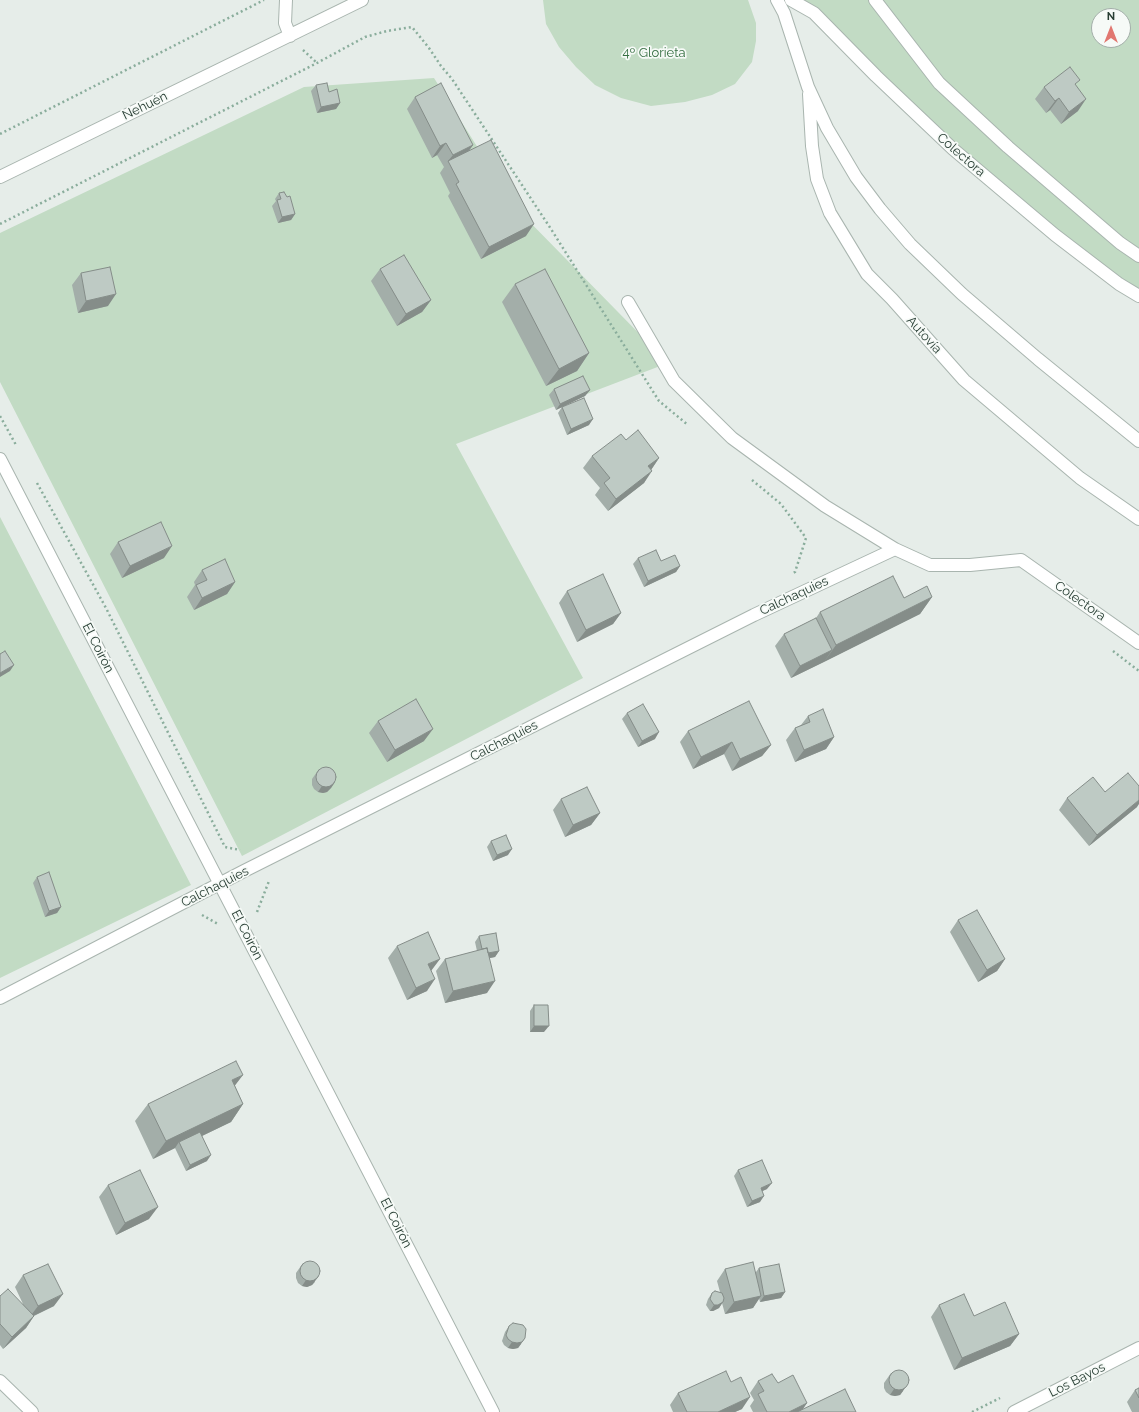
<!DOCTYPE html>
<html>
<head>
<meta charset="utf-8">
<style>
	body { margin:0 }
	#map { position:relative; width:1139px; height:1412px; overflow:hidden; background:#e6ede9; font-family:Raleway,sans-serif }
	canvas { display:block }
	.north { position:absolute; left:1091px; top:8px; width:40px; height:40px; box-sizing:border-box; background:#f6faf7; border:1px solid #a3aea9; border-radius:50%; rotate:0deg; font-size:11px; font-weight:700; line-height:16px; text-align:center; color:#273d33 }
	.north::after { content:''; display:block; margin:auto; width:14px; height:18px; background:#e17770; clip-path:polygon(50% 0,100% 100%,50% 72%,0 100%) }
</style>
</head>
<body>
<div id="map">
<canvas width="1139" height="1412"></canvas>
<div class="north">N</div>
</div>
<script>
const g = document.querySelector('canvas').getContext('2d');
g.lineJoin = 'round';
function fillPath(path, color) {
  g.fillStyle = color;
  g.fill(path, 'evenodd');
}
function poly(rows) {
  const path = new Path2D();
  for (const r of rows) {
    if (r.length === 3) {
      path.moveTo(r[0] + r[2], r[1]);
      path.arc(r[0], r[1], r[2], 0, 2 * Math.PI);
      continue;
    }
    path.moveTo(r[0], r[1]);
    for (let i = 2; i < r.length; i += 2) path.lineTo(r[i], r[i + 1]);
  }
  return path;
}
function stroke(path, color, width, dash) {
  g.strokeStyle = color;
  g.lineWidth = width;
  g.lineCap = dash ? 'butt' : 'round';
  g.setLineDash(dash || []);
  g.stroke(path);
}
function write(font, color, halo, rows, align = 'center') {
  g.font = font + ' Raleway,sans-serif';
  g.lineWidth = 3.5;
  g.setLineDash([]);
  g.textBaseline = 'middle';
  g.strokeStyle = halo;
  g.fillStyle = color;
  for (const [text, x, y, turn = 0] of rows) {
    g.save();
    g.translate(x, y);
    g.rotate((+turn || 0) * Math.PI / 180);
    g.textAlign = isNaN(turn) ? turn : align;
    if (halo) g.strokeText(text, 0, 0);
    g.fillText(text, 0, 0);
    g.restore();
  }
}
fillPath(poly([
	[543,0,748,0,756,23,756,41,752,62,735,84,712,95,685,102,651,106,621,98,595,85,576,67,559,47,546,24],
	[794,0,1139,0,1139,296,1055,235],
	[1099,16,1123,16,1123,40,1099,40],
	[434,78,515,207,668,363,456,444,583,678,242,856,0,382,0,233,304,87],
	[0,517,191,885,0,978]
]), '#c2dbc4');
const minor = poly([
	[286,0,285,23,290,36],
	[777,0,784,13,808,87,827,128,856,177,880,209,910,244,962,294,1038,359,1139,441],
	[791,0,814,13,876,76,953,149,1055,235,1119,284,1139,296],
	[875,0,939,83,1008,147,1120,243,1139,256],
	[809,94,812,146,817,179,830,213,867,274,892,299,964,380,1080,478,1139,519],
	[0,177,362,0],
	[628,302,674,381,732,438,825,506,895,549],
	[0,459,493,1412],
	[0,998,244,871,754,615,895,549,930,565,970,565,1021,560,1139,643],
	[0,1381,32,1412],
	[1014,1412,1139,1348]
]);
stroke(minor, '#a9b5af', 14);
stroke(poly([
	[303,50,317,63],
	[0,134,264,0],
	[0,224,317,63,365,37,387,31,412,27,429,48,441,66,452,79,551,229,659,401,688,425],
	[0,416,16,445],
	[752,480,781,504,806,538,795,572,793,573],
	[37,483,106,608,225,847,240,850],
	[1113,651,1139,671],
	[257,912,269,881],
	[202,915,218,924],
	[972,1412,1000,1398]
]), '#8aad9c', 2.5, [2, 3]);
stroke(minor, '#fff', 12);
fillPath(poly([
	[316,85,329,92,340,103,336,109,317,113,311,91],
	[1076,86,1078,111,1061,124,1050,110,1046,113,1035,99,1044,87],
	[415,97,473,145,469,151,526,236,481,259,448,196,450,193,440,173,444,167,437,155,432,158,407,109],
	[279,193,287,197,295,214,291,220,278,223,272,206,276,201,275,199],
	[380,269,431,300,422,312,397,326,371,281],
	[81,273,108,306,78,313,72,285],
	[515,284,589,353,577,371,546,386,502,302],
	[554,389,590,390,585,396,556,410,549,395],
	[562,407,589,425,567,435,558,413],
	[626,440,659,458,651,470,644,483,608,511,595,495,600,488,583,468,592,456],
	[118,542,164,558,122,578,110,554],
	[638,558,680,566,676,572,644,587,633,564],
	[202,570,235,582,227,594,194,610,187,597,195,585,194,582],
	[567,591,621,613,613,624,577,642,559,603],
	[932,597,920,614,791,678,775,646,784,634,816,618,820,612,904,598],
	[627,713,655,739,638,747,622,719],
	[808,716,834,737,826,749,795,762,786,740,795,728,801,725],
	[378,721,424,741,387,762,369,733],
	[688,731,771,745,762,756,732,771,724,754,693,769,680,742],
	[319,769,335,782,331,788,327,792,323,793,318,792,314,789,312,785,312,779],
	[1105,792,1137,807,1089,846,1059,810,1067,798],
	[561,799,600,813,591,825,565,837,553,810],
	[491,841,508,855,493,861,487,847],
	[37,877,61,907,57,913,45,917,33,883],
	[958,920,1005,959,997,971,978,982,950,932],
	[479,936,499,951,495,957,490,958,487,993,445,1003,436,971,445,959,477,951,475,942],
	[397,946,431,971,427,991,407,1000,388,958],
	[534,1005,544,1032,530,1032,530,1011],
	[235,1086,243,1104,231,1122,202,1136,207,1161,186,1171,175,1148,153,1159,135,1121,148,1104],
	[738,1170,767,1189,762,1191,760,1202,747,1207,734,1176],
	[108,1185,149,1219,116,1235,99,1197],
	[303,1263,315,1282,312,1285,307,1287,302,1286,298,1283,296,1278,296,1273],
	[759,1268,785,1292,781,1298,760,1302,759,1298,753,1308,725,1314,722,1303,719,1308,713,1311,710,1311,706,1305,708,1299,712,1293,720,1292,717,1281,725,1269,756,1272],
	[23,1275,54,1306,34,1316,26,1328,3,1349,0,1345,0,1296,23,1304,15,1287],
	[939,1305,974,1316,1019,1334,1010,1346,954,1370,931,1317],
	[509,1326,521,1344,518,1348,513,1349,508,1348,504,1345,502,1341,505,1332],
	[891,1373,903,1391,900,1395,895,1396,890,1395,886,1392,884,1388,884,1383],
	[758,1381,778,1383,807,1403,802,1409,856,1412,753,1412,750,1406,754,1400,750,1393],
	[1139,1388,1139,1412,1132,1412,1127,1402,1135,1390],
	[678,1393,742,1409,735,1412,673,1412,670,1405]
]), '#a3aea9');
fillPath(poly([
	[1059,98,1050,110,1046,113,1055,101],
	[1086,99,1078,111,1061,124,1069,112],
	[340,103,336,109,317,113,321,107],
	[446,143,437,155,432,158,440,146],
	[473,145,464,157,448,161,453,155],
	[295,214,291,220,278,223,282,217],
	[534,224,526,236,481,259,489,247],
	[116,294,108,306,78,313,86,301],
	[431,300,422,312,397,326,406,314],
	[589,353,577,371,546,386,559,369],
	[590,390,585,396,556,410,560,404],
	[593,419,589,425,567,435,571,429],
	[659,458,651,470,648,466],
	[652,471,644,483,608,511,616,499],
	[172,546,164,558,122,578,130,566],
	[680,566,676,572,644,587,648,581],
	[235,582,227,594,194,610,202,598],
	[932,597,920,614,824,662,836,645],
	[621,613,613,624,577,642,586,630],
	[832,650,824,662,791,678,800,666],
	[14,665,10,671,0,677,0,673],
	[433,729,424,741,387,762,395,750],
	[659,732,655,739,638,747,642,741],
	[834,737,826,749,795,762,804,750],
	[732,742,724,754,693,769,701,757],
	[771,745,762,756,732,771,740,759],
	[335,782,331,788,327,792,323,793,318,792,322,786],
	[1139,800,1139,804,1137,807,1089,846,1097,835],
	[600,813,591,825,565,837,573,825],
	[512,849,508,855,493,861,497,855],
	[61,907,57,913,45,917,49,911],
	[499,951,495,957,479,960,483,954],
	[440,959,431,971,420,976,428,964],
	[1005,959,997,971,978,982,987,970],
	[435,979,427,991,407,1000,416,988],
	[495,981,487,993,445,1003,453,991],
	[534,1026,549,1026,544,1032,530,1032],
	[243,1075,230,1092,232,1080],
	[243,1104,231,1122,181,1146,179,1142,175,1148,153,1159,166,1141],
	[211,1155,207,1161,186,1171,190,1165],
	[772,1183,767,1189,756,1194,761,1188],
	[764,1196,760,1202,747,1207,752,1201],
	[158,1207,149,1219,116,1235,125,1223],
	[319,1276,312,1285,307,1287,302,1286,306,1280],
	[785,1292,781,1298,760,1302,764,1296],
	[63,1294,54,1306,29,1318,38,1306],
	[761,1296,753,1308,725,1314,734,1302],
	[723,1302,719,1308,713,1311,710,1311,714,1305],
	[34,1316,26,1328,3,1349,12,1337],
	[1019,1334,1010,1346,954,1370,962,1358],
	[525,1338,521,1344,518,1348,513,1349,508,1348,512,1342],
	[907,1385,903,1391,900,1395,895,1396,890,1395,894,1389],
	[750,1397,742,1409,735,1412,718,1412],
	[807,1403,801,1412,789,1412]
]), '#858d89');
const building = poly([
	[1070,67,1080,80,1075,84,1086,99,1069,112,1059,98,1055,101,1044,87,1070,67],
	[327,83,329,92,337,89,340,103,321,107,316,85,327,83],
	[441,83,473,145,453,155,446,143,440,146,415,97,441,83],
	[491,140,534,224,489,247,456,184,459,182,448,161,491,140],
	[284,192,287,197,290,196,295,214,282,217,277,200,281,199,279,193,284,192],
	[404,255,431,300,406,314,380,269,404,255],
	[110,267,116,294,86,301,81,273,110,267],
	[545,269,589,353,559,369,515,284,545,269],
	[583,376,590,390,560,404,554,389,583,376],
	[584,398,593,419,571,429,562,407,584,398],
	[638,430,659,458,648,466,652,471,616,499,604,483,610,478,592,456,621,434,626,440,638,430],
	[161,522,172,546,130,566,118,542,161,522],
	[656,550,661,561,675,555,680,566,648,581,638,558,656,550],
	[225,559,235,582,202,598,196,585,207,580,202,570,225,559],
	[603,574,621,613,586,630,567,591,603,574],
	[893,576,904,598,927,586,932,597,836,645,820,612,893,576],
	[816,618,832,650,800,666,784,634,816,618],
	[5,651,14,665,0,673,0,654,5,651],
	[416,699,433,729,395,750,378,721,416,699],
	[749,701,771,745,740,759,732,742,701,757,688,731,749,701],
	[643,704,659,732,642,741,627,713,643,704],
	[823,709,834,737,804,750,795,728,810,722,808,716,823,709],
	[326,777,10],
	[1128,773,1139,786,1139,800,1097,835,1067,798,1093,777,1105,792,1128,773],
	[587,787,600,813,573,825,561,799,587,787],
	[506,835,512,849,497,855,491,841,506,835],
	[49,872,61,907,49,911,37,877,49,872],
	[977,910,1005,959,987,970,958,920,977,910],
	[428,932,440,959,428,964,435,979,416,988,397,946,428,932],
	[496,933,499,951,488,953,487,948,482,949,479,936,496,933],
	[487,948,495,981,453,991,445,959,487,948],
	[534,1005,548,1005,549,1026,534,1026,534,1005],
	[236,1061,243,1075,232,1080,243,1104,166,1141,148,1104,236,1061],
	[200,1132,211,1155,190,1165,179,1142,200,1132],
	[762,1160,772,1183,761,1188,764,1196,752,1201,738,1170,762,1160],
	[140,1170,158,1207,125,1223,108,1185,140,1170],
	[310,1271,10],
	[753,1262,761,1296,734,1302,725,1269,753,1262],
	[48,1264,63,1294,38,1306,23,1275,48,1264],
	[779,1264,785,1292,764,1296,759,1268,779,1264],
	[8,1289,34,1316,12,1337,0,1324,0,1296,8,1289],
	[715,1291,722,1293,724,1298,723,1302,718,1305,714,1305,710,1299,712,1293,715,1291],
	[964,1294,974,1316,1005,1302,1019,1334,962,1358,939,1305,964,1294],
	[513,1323,523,1325,526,1329,525,1338,522,1342,517,1343,512,1342,508,1339,506,1335,509,1326,513,1323],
	[899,1380,10],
	[726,1371,731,1382,741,1377,750,1397,718,1412,687,1412,678,1393,726,1371],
	[772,1374,778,1383,793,1375,807,1403,789,1412,767,1412,758,1394,764,1391,758,1381,772,1374],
	[1139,1388,1139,1398,1135,1390,1139,1388],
	[845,1389,856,1412,797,1412,845,1389]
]);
fillPath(building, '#becac4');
stroke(building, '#858d89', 1);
write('13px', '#366f42', '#f6faf7', [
	["4º Glorieta",654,53]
]);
write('13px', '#273d33', '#f6faf7', [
	["Nehuén",145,106,-26],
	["Colectora",961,155,41],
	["Autovía",924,335,48],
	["Calchaquies",794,596,-25],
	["Colectora",1080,601,35],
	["El Coirón",98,648,63],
	["Calchaquies",504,741,-27],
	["Calchaquies",215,887,-27],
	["El Coirón",247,935,63],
	["El Coirón",396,1223,63],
	["Los Bayos",1077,1380,-27]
]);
</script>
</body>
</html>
